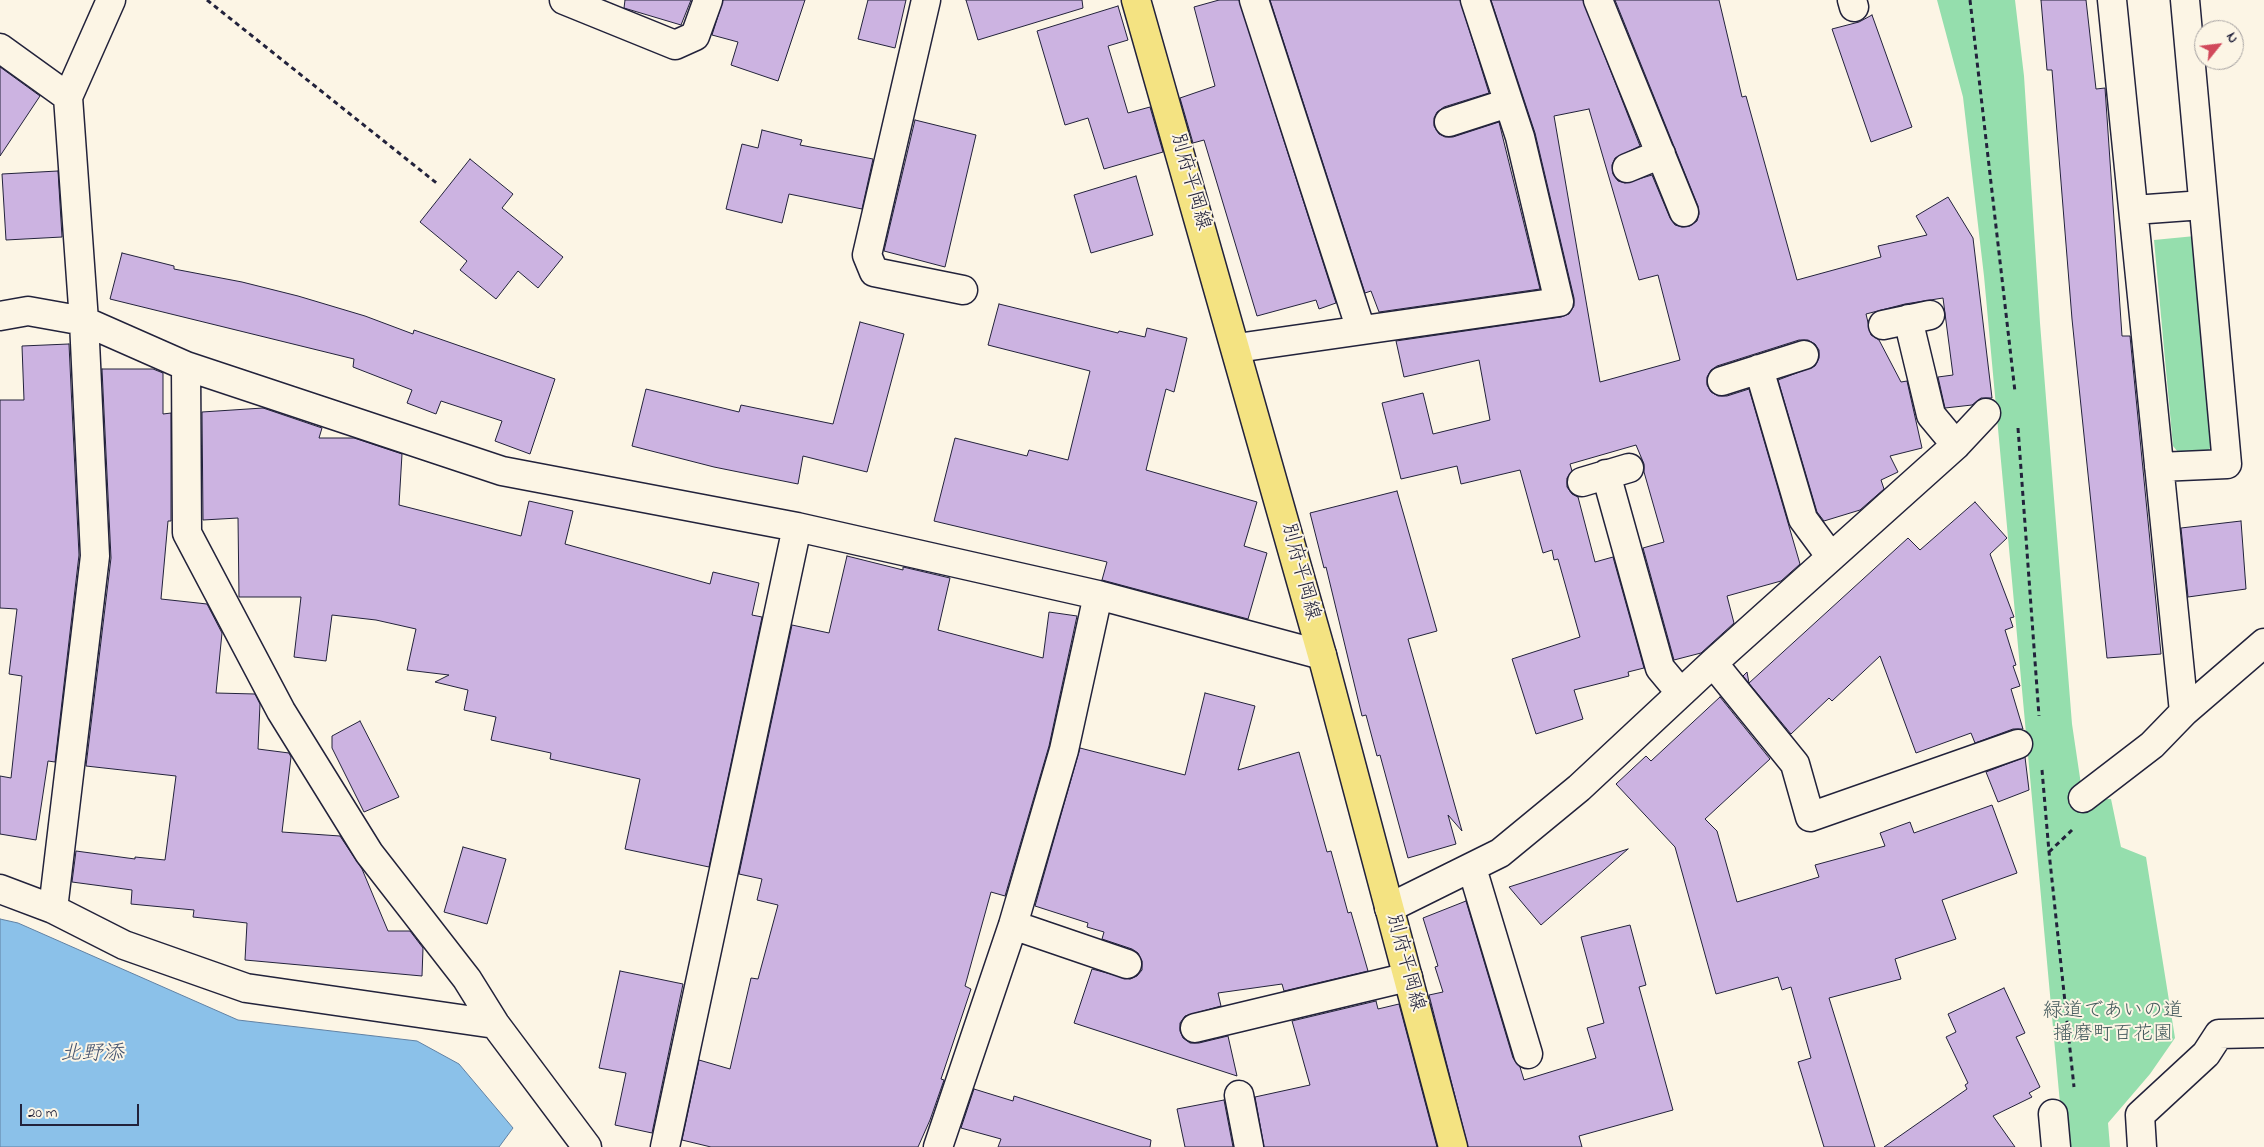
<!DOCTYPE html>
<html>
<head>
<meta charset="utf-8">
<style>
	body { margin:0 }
	#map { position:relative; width:2264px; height:1147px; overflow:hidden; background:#fcf5e5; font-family:"Indie Flower",sans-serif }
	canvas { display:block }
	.north { position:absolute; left:2194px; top:20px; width:50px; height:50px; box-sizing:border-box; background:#fcf5e5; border:1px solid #a5a1a1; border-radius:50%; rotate:61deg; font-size:14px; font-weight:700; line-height:20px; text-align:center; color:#22223b }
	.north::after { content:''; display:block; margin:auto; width:18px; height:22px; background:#d1495b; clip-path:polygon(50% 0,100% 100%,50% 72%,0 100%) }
	.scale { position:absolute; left:20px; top:1104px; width:119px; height:22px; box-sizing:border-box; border:2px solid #22223b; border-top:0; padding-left:6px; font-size:15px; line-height:18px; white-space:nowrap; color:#22223b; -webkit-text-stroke:4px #fcf5e5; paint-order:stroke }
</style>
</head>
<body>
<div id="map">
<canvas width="2264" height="1147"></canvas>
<div class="north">N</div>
<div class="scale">20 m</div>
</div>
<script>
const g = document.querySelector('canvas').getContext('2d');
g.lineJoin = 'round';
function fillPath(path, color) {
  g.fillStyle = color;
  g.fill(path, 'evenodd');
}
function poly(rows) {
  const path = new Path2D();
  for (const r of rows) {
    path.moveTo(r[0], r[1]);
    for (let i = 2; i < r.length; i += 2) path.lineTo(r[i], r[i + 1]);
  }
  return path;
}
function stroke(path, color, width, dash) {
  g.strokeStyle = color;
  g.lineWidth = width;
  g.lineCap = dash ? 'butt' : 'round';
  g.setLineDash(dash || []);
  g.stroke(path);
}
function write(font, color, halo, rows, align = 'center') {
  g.font = font + ' "Indie Flower","Klee One",sans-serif';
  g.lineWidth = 4;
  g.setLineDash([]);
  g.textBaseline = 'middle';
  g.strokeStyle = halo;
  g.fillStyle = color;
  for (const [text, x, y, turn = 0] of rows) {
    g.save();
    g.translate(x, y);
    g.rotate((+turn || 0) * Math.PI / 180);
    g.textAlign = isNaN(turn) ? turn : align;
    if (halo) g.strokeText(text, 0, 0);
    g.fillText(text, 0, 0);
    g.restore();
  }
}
fillPath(poly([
	[1937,0,2015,0,2024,76,2040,323,2072,724,2083,798,2111,799,2121,847,2146,857,2175,1038,2150,1074,2108,1123,2110,1147,2064,1147,1984,276,1963,97],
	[2195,236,2214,442,2206,454,2182,457,2173,446,2154,240]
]), '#95dead');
const water = poly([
	[0,919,18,923,238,1020,417,1041,459,1064,513,1128,499,1147,0,1147,0,919]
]);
fillPath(water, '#8bc1e9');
stroke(water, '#6181a3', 1);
const building = poly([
	[625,0,691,0,681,25,624,8,625,0],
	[723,0,805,0,778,81,731,65,738,42,712,35,723,0],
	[868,0,906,0,895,48,858,39,868,0],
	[966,0,1082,0,1083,8,978,40,966,0],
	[1219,0,1239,0,1336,303,1319,309,1316,300,1257,316,1204,140,1193,143,1180,98,1215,86,1194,7,1219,0],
	[1270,0,1460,0,1489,93,1444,107,1437,112,1434,118,1434,126,1439,134,1445,137,1453,137,1499,122,1540,289,1379,312,1371,291,1365,293,1270,0],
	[1491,0,1583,0,1640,146,1615,158,1612,165,1613,174,1618,181,1625,183,1652,175,1670,218,1675,225,1682,227,1690,226,1697,221,1699,214,1698,206,1615,0,1719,0,1742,97,1746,96,1797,280,1881,257,1878,246,1927,235,1916,216,1948,197,1973,238,1992,398,1981,398,1972,405,1945,408,1938,377,1953,375,1943,298,1905,304,1866,314,1871,335,1879,340,1901,382,1907,381,1922,448,1890,456,1898,472,1881,480,1884,489,1860,510,1824,521,1817,512,1778,380,1815,366,1819,358,1819,350,1815,344,1808,340,1799,340,1717,366,1711,370,1707,377,1707,385,1711,392,1718,396,1727,396,1749,389,1800,564,1781,581,1727,596,1734,623,1701,653,1674,660,1643,548,1664,542,1644,472,1644,464,1636,445,1570,464,1572,471,1567,478,1567,487,1572,494,1578,497,1595,562,1613,557,1644,668,1628,672,1629,676,1574,690,1583,719,1536,734,1512,659,1580,637,1558,559,1554,560,1552,550,1543,553,1520,470,1461,484,1457,466,1401,479,1382,403,1423,393,1433,434,1490,420,1479,360,1404,377,1396,341,1561,317,1569,314,1574,306,1574,298,1535,133,1491,0],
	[1589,109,1639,280,1658,275,1680,360,1600,382,1554,116,1589,109],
	[2041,0,2086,0,2096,89,2105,88,2122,336,2130,336,2161,654,2107,658,2072,319,2052,70,2047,70,2041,0],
	[1118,6,1128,40,1108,46,1128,113,1150,107,1163,152,1104,169,1088,118,1065,125,1037,31,1118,6],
	[1872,15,1912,127,1871,142,1832,29,1859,22,1872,15],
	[0,67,40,96,0,156,0,67],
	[915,120,976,135,945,267,884,251,915,120],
	[762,130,802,140,800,145,873,159,862,209,789,194,782,223,726,209,742,144,758,148,762,130],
	[470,159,513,194,502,208,563,257,538,288,518,271,496,299,460,270,467,261,420,222,470,159],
	[58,171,62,237,6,240,2,174,58,171],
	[1136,176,1153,235,1091,253,1074,195,1136,176],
	[122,253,174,266,174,269,242,282,298,296,365,316,413,334,414,330,555,379,530,454,495,441,502,421,441,401,436,414,407,403,412,390,353,367,354,359,110,299,122,253],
	[999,304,1118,333,1119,331,1145,337,1147,328,1187,338,1174,392,1166,389,1146,470,1257,502,1244,546,1267,553,1248,619,1102,580,1107,562,934,521,955,438,1027,456,1029,450,1068,460,1090,371,988,345,999,304],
	[860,322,904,334,867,472,803,456,798,484,714,467,632,446,646,389,739,412,741,405,833,424,860,322],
	[69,344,79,555,55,762,48,761,36,840,0,834,0,776,11,778,22,676,9,674,17,609,0,608,0,400,24,400,22,346,69,344],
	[102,369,153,369,163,373,163,414,171,413,171,521,168,521,161,599,207,604,222,633,216,693,255,694,260,704,258,749,289,753,291,757,282,832,340,836,362,869,388,931,410,931,423,948,422,976,245,960,247,923,193,917,194,910,131,904,132,890,72,882,76,851,135,859,135,857,165,860,176,776,86,766,111,558,102,369],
	[263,408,322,428,319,438,354,438,402,454,399,505,521,536,529,501,573,511,565,544,710,584,713,572,759,583,752,615,762,617,709,867,625,849,640,779,550,759,551,753,491,740,496,717,464,710,468,690,435,682,449,675,407,670,416,629,376,620,332,615,326,661,294,657,301,597,239,597,238,518,203,520,202,412,263,408],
	[1397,491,1437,631,1408,639,1462,831,1448,815,1456,844,1408,858,1380,755,1377,756,1366,715,1362,716,1326,567,1324,568,1310,513,1397,491],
	[1975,502,2007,538,1990,554,2014,617,2010,618,2013,627,2005,630,2016,665,2013,666,2020,686,2011,689,2023,729,2013,729,1975,743,1971,733,1916,753,1880,656,1832,701,1829,698,1791,734,1743,676,1747,672,1749,683,1908,538,1920,550,1975,502],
	[2241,521,2246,589,2188,597,2181,528,2241,521],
	[847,556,903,570,903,567,950,578,938,630,1043,658,1049,612,1077,616,1049,746,1005,896,991,892,965,986,971,989,941,1079,944,1080,930,1120,918,1147,711,1147,682,1140,699,1060,730,1069,751,978,758,979,778,905,757,900,762,879,739,874,792,625,829,633,847,556],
	[1205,693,1255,706,1238,770,1299,752,1327,852,1331,851,1348,913,1351,912,1368,971,1284,991,1282,984,1218,993,1221,1006,1185,1016,1180,1023,1180,1031,1183,1038,1190,1043,1199,1043,1228,1036,1237,1076,1074,1023,1092,969,1130,979,1137,976,1142,970,1142,961,1138,953,1132,949,1102,939,1104,932,1087,927,1088,923,1035,906,1080,748,1185,775,1205,693],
	[1720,697,1770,759,1705,819,1717,831,1737,902,1819,877,1815,865,1885,846,1880,833,1910,822,1914,833,1992,805,2017,873,1942,900,1956,939,1895,959,1901,979,1829,998,1875,1147,1824,1147,1798,1062,1811,1058,1791,987,1782,990,1778,977,1716,994,1675,847,1616,784,1646,756,1651,761,1720,697],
	[360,721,399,797,364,812,332,748,332,736,360,721],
	[2025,757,2029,790,1998,802,1986,772,2025,757],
	[463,847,506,859,487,924,444,912,463,847],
	[1628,849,1541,925,1509,887,1628,849],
	[1466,901,1513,1058,1520,1067,1524,1080,1596,1058,1587,1028,1604,1023,1581,937,1630,925,1646,985,1639,987,1673,1110,1579,1136,1582,1147,1468,1147,1429,995,1443,992,1435,967,1438,966,1423,918,1466,901],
	[620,971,683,984,652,1133,615,1125,626,1073,599,1068,620,971],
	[2004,988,2025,1033,2016,1037,2040,1087,2029,1093,2032,1097,1993,1116,2015,1147,1884,1147,1967,1089,1965,1085,1968,1083,1946,1037,1956,1032,1948,1014,2004,988],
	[1376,1001,1378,1009,1399,1004,1437,1147,1264,1147,1255,1097,1310,1085,1292,1021,1376,1001],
	[974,1089,1013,1101,1014,1096,1151,1140,1150,1147,998,1147,1001,1139,961,1128,974,1089],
	[1224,1100,1233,1147,1185,1147,1177,1109,1224,1100]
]);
fillPath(building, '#ccb3e1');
stroke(building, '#22223b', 1);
const minor = poly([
	[564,0,675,45,695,36,708,0],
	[926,0,867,255,874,272,963,290],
	[1254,0,1361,330],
	[1598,0,1684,212],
	[1852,0,1854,7],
	[2112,0,2184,712],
	[0,48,68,97],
	[1449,122,1508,103],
	[1627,168,1661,154],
	[2134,210,2203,205],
	[0,316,28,311,84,321,186,366,502,471,797,527,1098,595,1322,655],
	[1908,319,1931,415,1956,445],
	[1883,325,1930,315],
	[1237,348,1559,302,1520,137,1475,0],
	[186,366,187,533,281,711,369,853,467,979,495,1024,587,1147],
	[1759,369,1803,519,1831,557],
	[1722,381,1804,355],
	[2159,467,2227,464,2185,0],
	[1606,474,1660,668,1680,692],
	[1582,482,1629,468],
	[1713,663,1795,764,1810,817,2018,744],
	[2083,798,2152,745,2184,712,2264,643],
	[1472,868,1528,1054],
	[0,889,53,909,124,945,246,988,495,1024],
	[1389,908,1500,853,1579,788,1713,663,1956,445,1986,413],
	[53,909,95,556,84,321,68,97,111,0],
	[1013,925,1127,964],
	[1195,1028,1408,977],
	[1239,1095,1249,1147],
	[2053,1114,2056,1147],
	[665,1147,797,527],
	[938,1147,1013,925,1064,750,1098,595],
	[2142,1147,2140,1115,2206,1054,2219,1034,2264,1033]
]);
const major = poly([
	[1136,0,1322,655,1453,1147]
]);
stroke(minor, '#22223b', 31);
stroke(major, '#22223b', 31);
stroke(poly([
	[207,0,439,185],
	[1970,0,2015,392],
	[2018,428,2039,716],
	[2042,770,2049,852,2074,1087],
	[2049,852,2072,830]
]), '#22223b', 3, [5, 4]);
stroke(minor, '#fcf5e5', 28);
stroke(major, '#f4e382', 28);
write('20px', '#22223b', '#fcf5e5', [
	["別府平岡線",1189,182,74],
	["別府平岡線",1299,572,75],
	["別府平岡線",1404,963,75]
]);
write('20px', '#445a5d', '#fcf5e5', [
	["緑道であいの道",2113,1013],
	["播磨町百花園",2113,1036]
]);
write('italic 21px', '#42526f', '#fcf5e5', [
	["北野添",92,1056]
]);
</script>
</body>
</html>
